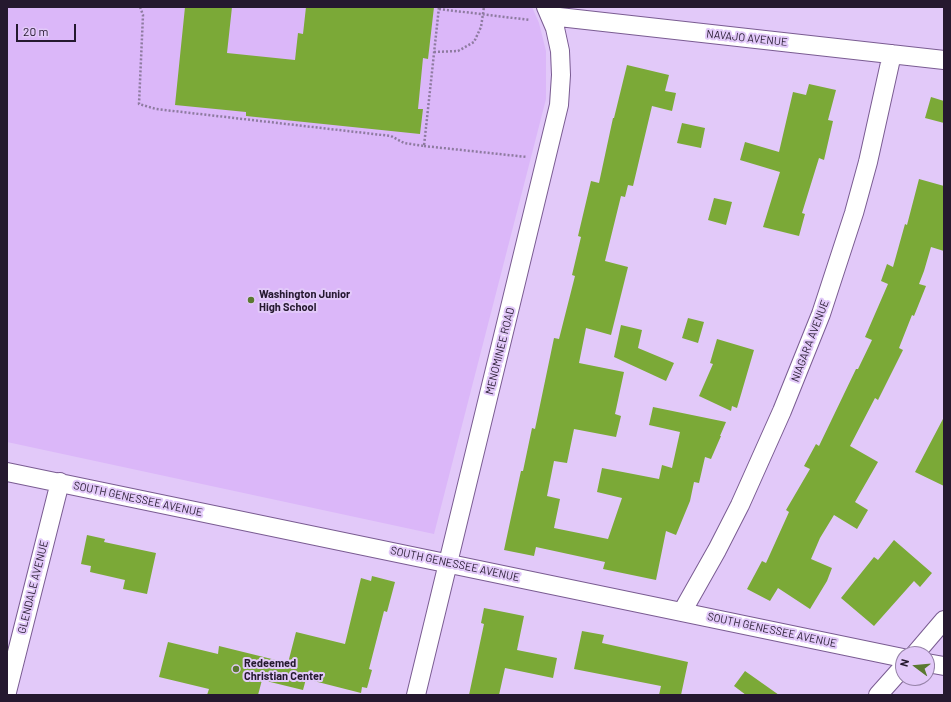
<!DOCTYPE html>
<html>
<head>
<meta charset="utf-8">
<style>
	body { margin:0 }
	#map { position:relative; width:951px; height:702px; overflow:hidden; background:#e2c9f9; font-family:Barlow,sans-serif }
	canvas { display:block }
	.frame { position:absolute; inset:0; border:8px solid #25192f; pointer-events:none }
	.north { position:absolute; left:895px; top:646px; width:40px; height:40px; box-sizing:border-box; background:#e2c9f9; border:1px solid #9683a8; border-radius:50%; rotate:286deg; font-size:11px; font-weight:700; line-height:16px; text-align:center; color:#25192f }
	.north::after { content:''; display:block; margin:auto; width:14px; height:18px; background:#5a7930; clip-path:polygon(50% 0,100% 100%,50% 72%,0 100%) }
	.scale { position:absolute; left:16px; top:24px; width:60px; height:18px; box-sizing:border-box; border:2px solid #25192f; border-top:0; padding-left:5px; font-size:12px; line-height:14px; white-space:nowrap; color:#25192f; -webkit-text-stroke:3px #e2c9f9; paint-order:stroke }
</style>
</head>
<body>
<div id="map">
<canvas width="951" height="702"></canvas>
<div class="frame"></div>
<div class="north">N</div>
<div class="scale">20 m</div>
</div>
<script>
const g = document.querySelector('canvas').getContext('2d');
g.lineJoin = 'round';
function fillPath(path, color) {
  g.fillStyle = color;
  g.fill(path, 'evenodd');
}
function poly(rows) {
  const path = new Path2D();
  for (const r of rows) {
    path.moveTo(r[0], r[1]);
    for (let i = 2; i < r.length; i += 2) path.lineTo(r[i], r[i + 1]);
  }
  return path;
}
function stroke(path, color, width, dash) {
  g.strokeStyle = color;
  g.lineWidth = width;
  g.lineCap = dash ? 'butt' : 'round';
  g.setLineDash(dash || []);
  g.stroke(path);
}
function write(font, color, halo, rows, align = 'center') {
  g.font = font + ' Barlow,sans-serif';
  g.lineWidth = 4;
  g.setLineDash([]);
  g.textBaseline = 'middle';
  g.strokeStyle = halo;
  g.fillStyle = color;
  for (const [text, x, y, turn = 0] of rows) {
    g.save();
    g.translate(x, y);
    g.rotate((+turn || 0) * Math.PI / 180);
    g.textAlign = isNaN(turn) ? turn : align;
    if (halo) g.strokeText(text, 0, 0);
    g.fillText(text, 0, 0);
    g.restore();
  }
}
fillPath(poly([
	[7,7,532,7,539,23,546,51,546,99,434,534,7,442]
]), '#dbb7f9');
fillPath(poly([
	[185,7,232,7,227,53,295,60,298,33,303,34,306,7,434,7,428,59,423,58,418,109,423,109,420,134,246,116,246,112,175,105],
	[627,65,669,75,665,91,676,93,672,111,652,106,633,186,628,185,625,197,621,196,605,261,628,267,611,335,586,328,579,363,624,372,615,414,621,416,616,437,574,429,567,463,554,461,547,496,560,499,554,528,608,539,622,498,597,492,602,468,659,479,662,465,672,468,680,432,649,425,653,407,726,422,720,436,721,436,711,459,705,457,699,483,694,482,690,501,676,535,666,531,656,580,603,569,605,562,536,547,534,556,504,550,521,471,523,471,532,428,535,429,554,338,559,339,575,276,572,275,581,237,578,236,591,181,599,183,613,118,614,118],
	[809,84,836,90,828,120,833,121,824,160,819,158,802,213,805,214,799,236,763,227,780,172,740,160,745,142,779,152,793,92,806,95],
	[931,97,944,101,944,123,925,118],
	[682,123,705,128,701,148,677,143],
	[919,179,944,186,944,251,931,247,924,271,919,284,926,286,914,316,912,315,899,348,903,350,878,400,875,398,850,446,878,462,855,502,868,510,857,529,834,515,820,538,811,559,832,568,827,581,810,609,778,588,770,601,747,589,762,561,766,563,789,512,786,510,810,469,804,466,816,444,819,446,856,369,858,369,872,340,865,337,888,284,881,281,887,264,893,267,905,224,907,225],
	[714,198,732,202,726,225,708,220],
	[688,318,704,322,698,343,682,338],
	[621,325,642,330,638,348,674,363,666,381,614,357],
	[717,339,754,350,737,408,732,406,731,411,699,396,713,364,710,363],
	[944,417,944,486,915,472],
	[87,535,105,539,104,542,156,553,147,594,123,589,125,580,90,572,91,566,81,564],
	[894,540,932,573,920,587,914,581,874,626,841,598,874,557,878,560],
	[372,576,395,582,387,612,384,611,369,669,372,670,367,688,362,687,361,693,306,679,303,690,262,680,258,695,207,695,209,689,159,677,168,642,218,654,219,646,288,663,296,632,345,644,361,578,371,581],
	[484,608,524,616,517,650,557,658,553,678,505,668,499,695,469,695,484,624,481,623],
	[582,631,604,635,602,643,688,662,681,695,659,695,661,686,574,669],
	[745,671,779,695,746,695,734,686]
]), '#7ba937');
const minor = poly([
	[550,16,944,60],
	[7,472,903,658],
	[682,612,717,550,740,505,782,411,821,314,854,213,868,162,892,54],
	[915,654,944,620],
	[927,663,944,666],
	[7,692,60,482],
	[416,695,559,105,561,75,560,51,555,28,546,7],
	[878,695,903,667]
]);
stroke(minor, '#7a5c92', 20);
stroke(poly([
	[140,7,143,15,139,104,156,109,391,136,404,143,424,146,439,7],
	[439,9,530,20],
	[434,52,458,51,474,42,481,27,484,7],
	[424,146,527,157]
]), '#8e7ba0', 2.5, [2, 2]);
stroke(minor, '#fff', 18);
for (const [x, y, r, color] of [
	[251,300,4,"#5a7930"],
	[236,669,4,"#5a7930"]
]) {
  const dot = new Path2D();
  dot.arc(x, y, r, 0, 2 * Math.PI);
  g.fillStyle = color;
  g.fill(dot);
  stroke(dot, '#e2c9f9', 1.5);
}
write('11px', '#25192f', '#e2c9f9', [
	["NAVAJO AVENUE",747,38,6],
	["NIAGARA AVENUE",810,341,-69],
	["MENOMINEE ROAD",500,351,-76],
	["SOUTH GENESSEE AVENUE",138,499,12],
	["SOUTH GENESSEE AVENUE",455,564,12],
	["GLENDALE AVENUE",33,587,-76],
	["SOUTH GENESSEE AVENUE",772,630,12]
]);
write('bold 11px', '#25192f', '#e2c9f9', [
	["Washington Junior",259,294],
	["High School",259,307],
	["Redeemed",244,663],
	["Christian Center",244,676]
], 'left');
</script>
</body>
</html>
